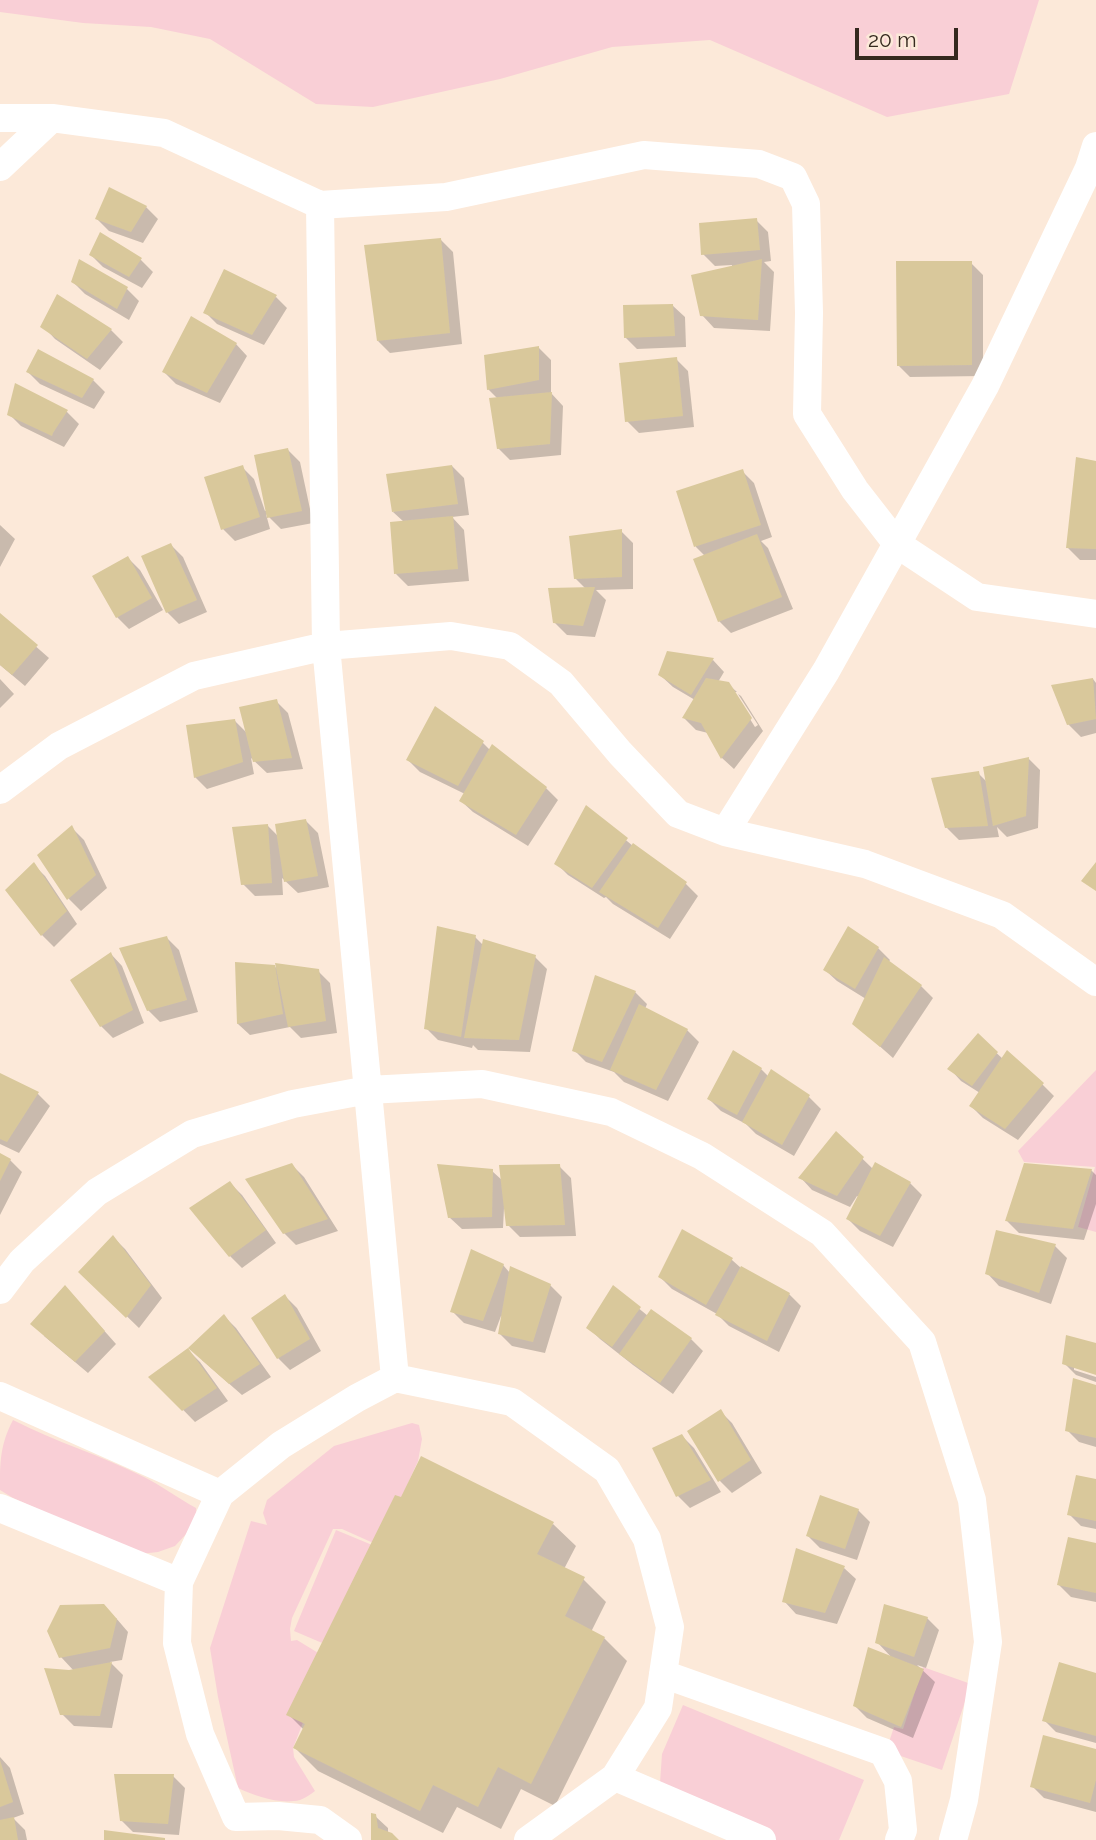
<!DOCTYPE html>
<html>
<head>
<meta charset="utf-8">
<style>
	body { margin:0 }
	#map { position:relative; width:1096px; height:1840px; overflow:hidden; background:#fce9d9; font-family:Raleway,sans-serif }
	canvas { display:block }
	.scale { position:absolute; left:855px; top:28px; width:103px; height:32px; box-sizing:border-box; border:4px solid #35291f; border-top:0; padding-left:9px; font-size:21px; line-height:24px; white-space:nowrap; color:#35291f; -webkit-text-stroke:5px #fce9d9; paint-order:stroke }
</style>
</head>
<body>
<div id="map">
<canvas width="1096" height="1840"></canvas>
<div class="scale">20 m</div>
</div>
<script>
const ctx = document.querySelector('canvas').getContext('2d');
ctx.lineJoin = 'round';
function fillPath(path, color) {
  ctx.fillStyle = color;
  ctx.fill(path, 'evenodd');
}
function trace(path, color, width, dash) {
  ctx.strokeStyle = color;
  ctx.lineWidth = width;
  ctx.lineCap = dash ? 'butt' : 'round';
  ctx.setLineDash(dash || []);
  ctx.stroke(path);
}
fillPath(new Path2D(`
	M0 0H1039L1009 94 887 117 710 40 612 47 500 79 373 107 316 104 210 39 151 27 83 23 0 12Z
	M1096 1070V1232L1078 1227 1095 1167 1024 1162 1018 1151Z
	M13 1420C55 1442 101 1455 144 1477 162 1486 178 1498 196 1508L197 1519 189 1531 175 1546 158 1552 140 1554 13 1498 0 1490C0 1462 0 1445 13 1420Z
	M412 1423 419 1425 422 1439 418 1461 380 1546 342 1529H333L292 1618 290 1629 291 1641 297 1640 328 1659 293 1748 294 1757 315 1791C311 1794 305 1798 300 1800 280 1805 255 1796 238 1788L218 1697 210 1648 251 1521 267 1525 263 1513 267 1500 334 1446Z
	M336 1530 377 1547 334 1648 294 1631Z
	M923 1667 971 1684 942 1770 886 1751 894 1727 903 1729Z
	M683 1705 864 1780 839 1840H771L660 1783 662 1754Z`), '#f9cfd6');
fillPath(new Path2D(`
	M110 189 146 207 158 219 143 243 109 231 97 219Z
	M756 220 768 232 771 261 764 262 774 272 770 331 714 328 702 315 732 267V265L715 266 703 254Z
	M441 240 453 252 462 344 390 353 378 341Z
	M91 255 141 260 153 272 142 288 103 267Z
	M971 263 983 275V376L910 377 898 365Z
	M73 282 127 289 139 301 129 320 85 294Z
	M57 296 111 330 123 342 100 370 55 339 43 326Z
	M276 297 287 308 264 345 217 324 205 312Z
	M672 305 685 317 686 347 637 349 625 337Z
	M236 344 247 356 220 403 176 384 164 372Z
	M539 348 551 360V393L563 406 561 455 510 460 498 448V399L488 389Z
	M676 359 688 371 694 427 639 433 627 421Z
	M28 372 93 380 105 392 94 409 40 384Z
	M16 386 67 412 79 424 64 447 21 426 9 414Z
	M288 450 300 462 313 523 281 529 266 514 270 529 235 541 223 529 242 467 254 479 265 511 267 510Z
	M1096 463V560H1080L1068 548Z
	M452 466 464 478 469 515 452 517 464 530 469 581 408 586 396 574 404 522 393 512Z
	M742 471 754 483 772 537 761 541 768 548 793 609 731 633 719 621 705 556 696 547 678 492Z
	M0 525 15 539 0 567Z
	M621 531 633 543V589L596 590 606 600 595 637 567 635 555 623 586 589 575 578Z
	M171 545 183 557 207 612 179 624 167 612Z
	M128 558 140 570 163 610 129 629 117 617Z
	M0 615 49 658 25 686 0 665Z
	M713 660 724 672 718 682 728 684 737 692H733L755 727 758 725 738 694 741 696 763 731 734 769 722 758 708 733 696 730 684 718 695 700 673 687 660 675Z
	M0 679 14 694 0 708Z
	M1093 679 1096 683V733L1081 737 1068 724Z
	M276 701 288 713 303 769 267 773 251 758 254 774 207 789 195 777 235 721 248 734Z
	M482 742 490 750 492 747 546 788 558 800 528 846 473 812 461 801 465 794 420 772 408 760Z
	M1028 758 1040 770 1038 828 1007 837 997 827 999 837 959 840 947 828 978 773 987 782Z
	M586 807 633 846 686 884 698 896 670 939 613 904 606 897 604 898 568 875 556 863Z
	M306 821 318 833 329 887 298 893 282 878 283 895 255 896 243 884 268 826 278 836Z
	M72 828 84 840 107 888 81 911 69 899 39 855Z
	M34 865 45 876 77 924 54 947 42 935 7 890Z
	M475 937 483 945 535 957 547 969 530 1052 478 1050 473 1045 472 1048 438 1040 426 1028Z
	M167 938 179 950 198 1012 160 1022 148 1010Z
	M878 948 890 960 888 963 921 986 933 998 893 1058 867 1035 866 999 837 981 825 970Z
	M111 954 122 966 144 1023 113 1038 101 1026Z
	M237 964 318 971 330 983 337 1033 301 1038 290 1027 250 1035 238 1024Z
	M596 977 635 992 647 1004 645 1009 687 1030 699 1042 668 1101 624 1082 614 1072 586 1062 574 1050Z
	M978 1036 1003 1059 1042 1084 1054 1096 1018 1140 983 1118 971 1106 980 1093 961 1081 950 1069Z
	M761 1069 769 1077 772 1071 809 1097 821 1109 794 1156 756 1134 746 1124 721 1111 709 1099Z
	M0 1075 38 1094 50 1106 19 1153 0 1144Z
	M837 1134 873 1169 910 1183 922 1195 893 1247 860 1231 848 1219 859 1197 857 1196 850 1207 812 1190 801 1178Z
	M0 1155 10 1160 22 1172 0 1215Z
	M292 1165 304 1177 338 1231 296 1245 284 1233Z
	M559 1166 571 1178 576 1236 520 1237 508 1225 506 1208H504L503 1228 462 1229 449 1217 492 1171 503 1181Z
	M1091 1170 1096 1175V1204L1084 1240 1019 1233 1007 1221Z
	M230 1183 242 1195 276 1243 242 1268 230 1256Z
	M683 1232 732 1260 741 1268 789 1294 801 1306 779 1352 729 1326 717 1314 672 1289 660 1277Z
	M113 1237 125 1249 162 1298 139 1328 81 1272Z
	M1055 1246 1067 1258 1051 1304 999 1286 987 1273Z
	M503 1265 510 1273 550 1285 562 1297 545 1353 512 1346 500 1334 503 1316H501L495 1332 464 1323 452 1311Z
	M614 1288 648 1316 651 1311 691 1339 703 1351 673 1394 633 1365 600 1339 588 1327Z
	M285 1296 297 1308 321 1351 290 1370 278 1358Z
	M77 1300 116 1344 88 1373 44 1336Z
	M224 1316 236 1328 271 1377 242 1395 202 1360Z
	M1096 1345V1373L1074 1366V1370L1096 1377V1382L1076 1375 1064 1363Z
	M188 1350 200 1362 228 1401 195 1422 151 1377Z
	M1096 1387V1447L1079 1442 1067 1430Z
	M720 1411 732 1423 762 1473 732 1493 720 1481 690 1432Z
	M682 1436 694 1448 721 1492 690 1508 678 1496Z
	M1096 1481V1529L1081 1526 1069 1514Z
	M858 1510 870 1522 857 1560 820 1548 808 1536Z
	M553 1524 576 1546 564 1569 583 1579 606 1602 591 1632 604 1638 627 1661 555 1806 521 1789 501 1829 457 1807 443 1833 318 1771 295 1748 304 1730 288 1714Z
	M1096 1545V1602L1071 1597 1059 1585Z
	M844 1568 856 1579 837 1624 796 1614 784 1601Z
	M116 1618 128 1632 122 1660 110 1662 123 1675 112 1728 74 1726 62 1714 74 1671 61 1657Z
	M927 1618 939 1630 926 1668 917 1665 935 1682 913 1738 867 1718 855 1706 893 1659 877 1642Z
	M1096 1675V1743L1056 1732 1044 1720Z
	M1096 1751V1812L1044 1798 1032 1786Z
	M0 1757 10 1768 24 1814 13 1818 25 1830 27 1840H0Z
	M173 1776 185 1788 179 1835 133 1832 121 1820Z
	M375 1816 388 1828V1834L398 1840H372Z`), '#0003');
fillPath(new Path2D(`
	M109 187 147 206 131 232 95 219Z
	M757 218 760 250 701 255 699 223Z
	M100 232 142 258 129 277 89 255Z
	M441 238 450 333 377 341 364 245Z
	M79 259 128 287 117 309 71 282Z
	M762 259 758 320 700 316 691 275Z
	M896 261H972V365L897 366Z
	M224 269 277 295 252 335 203 313Z
	M57 294 112 329 87 359 40 327Z
	M673 304 675 336 624 338 623 305Z
	M191 316 237 343 207 393 162 372Z
	M539 346V380L487 390 484 355Z
	M38 349 94 379 82 398 26 372Z
	M677 357 683 416 625 422 619 363Z
	M15 383 68 410 53 433 52 436 7 415Z
	M552 392 550 444 497 449 489 398Z
	M288 448 302 511 267 518 254 455Z
	M1076 457 1096 461V549L1066 548Z
	M243 465 260 517 221 530 204 477Z
	M452 465 458 504 392 512 386 474Z
	M743 469 761 525 694 547 676 491Z
	M453 516 458 569 394 574 390 522Z
	M622 529V577L574 579 569 536Z
	M757 534 782 597 718 622 693 559Z
	M171 543 197 600 166 613 141 556Z
	M128 556 152 598 116 618 92 576Z
	M595 587 583 626 553 623 548 588Z
	M0 613 38 645 12 675 0 665Z
	M667 651 714 658 691 695 658 675Z
	M706 678 729 682 752 718 721 759 701 723 682 718Z
	M1093 678 1096 719 1067 725 1051 685Z
	M277 699 292 758 253 762 239 707Z
	M435 706 484 741 458 786 406 760Z
	M235 719 243 762 194 778 186 725Z
	M492 744 547 787 516 835 459 801Z
	M1029 757 1026 816 993 826 983 767Z
	M979 771 988 826 945 828 931 778Z
	M586 805 628 838 592 888 554 864Z
	M306 819 318 876 284 882 275 824Z
	M268 824 272 883 241 885 232 827Z
	M72 825 96 875 67 900 37 855Z
	M633 843 687 882 658 928 599 892Z
	M34 862 67 911 41 936 5 890Z
	M1096 862V891L1081 881Z
	M437 926 476 935 461 1037 424 1029Z
	M848 926 879 947 855 989 823 970Z
	M167 936 187 1000 147 1011 119 948Z
	M483 939 536 955 519 1040 464 1038Z
	M111 952 133 1010 100 1027 70 980Z
	M884 957 922 985 880 1047 852 1024Z
	M235 962 275 965 283 1014 237 1024Z
	M275 963 319 969 326 1021 288 1027Z
	M595 975 636 991 602 1062 572 1051Z
	M639 1004 688 1029 656 1090 610 1070Z
	M978 1033 998 1052 972 1086 947 1069Z
	M733 1050 762 1068 737 1115 707 1099Z
	M1007 1050 1044 1083 1005 1129 969 1106Z
	M771 1069 810 1095 782 1145 742 1122Z
	M0 1073 39 1092 7 1142 0 1139Z
	M836 1131 864 1157 837 1196 798 1178Z
	M0 1153 11 1159 0 1181Z
	M875 1162 911 1182 880 1236 846 1219Z
	M292 1163 328 1219 283 1234 245 1179Z
	M1024 1163 1092 1169 1073 1229 1005 1221Z
	M437 1164 493 1169 492 1217 448 1218Z
	M560 1164 565 1225 506 1226 499 1165Z
	M230 1181 266 1230 229 1257 189 1208Z
	M682 1229 733 1258 706 1305 658 1277Z
	M996 1230 1056 1244 1039 1293 985 1274Z
	M113 1235 151 1285 126 1318 78 1272Z
	M471 1249 504 1264 483 1321 450 1312Z
	M510 1266 551 1284 533 1342 498 1334Z
	M741 1266 790 1293 767 1341 715 1315Z
	M65 1285 105 1331 75 1362 30 1324Z
	M613 1285 641 1307 612 1347 586 1328Z
	M285 1294 310 1339 277 1359 251 1318Z
	M651 1309 692 1338 660 1383 619 1354Z
	M224 1314 260 1364 229 1384 188 1348 217 1388 182 1411 148 1377 188 1348Z
	M1066 1335 1096 1343V1375L1062 1364Z
	M1073 1378 1096 1385V1438L1065 1431Z
	M721 1409 751 1460 718 1482 687 1431Z
	M682 1434 711 1480 676 1497 652 1448Z
	M421 1456 554 1522 537 1554 585 1577 565 1616 605 1637 531 1784 498 1767 478 1807 433 1785 420 1811 293 1748 305 1724 286 1715 395 1495 401 1497Z
	M1076 1475 1096 1479V1521L1067 1515Z
	M820 1495 859 1509 845 1549 806 1536Z
	M1068 1537 1096 1543V1593L1057 1585Z
	M796 1548 845 1566 825 1613 782 1602Z
	M104 1604 117 1619 110 1648 59 1658 47 1631 60 1605Z
	M884 1604 928 1617 914 1657 875 1643Z
	M868 1647 924 1669 901 1727 853 1706Z
	M112 1662 100 1716 60 1715 44 1668 69 1670Z
	M1059 1662 1096 1673V1736L1042 1721Z
	M1043 1735 1096 1749V1780L1090 1803 1030 1787Z
	M0 1760 13 1802 0 1807Z
	M114 1774H174L168 1824 120 1821Z
	M371 1813 376 1814 378 1828 392 1833 399 1840H371Z
	M14 1817 18 1840H0V1820Z
	M104 1830 165 1838V1840H104Z`), '#d9c89b');
trace(new Path2D(`
	M0 118H52L164 133 320 205 446 197 644 155 759 164 793 177 806 204 809 313 807 414 855 490 897 544 977 597 1096 614
	M0 167 52 118
	M320 205 326 646 395 1378
	M0 790 59 746 194 676 326 646 451 636 510 646 561 683 620 753 678 814 725 832 865 864 1002 915 1096 982
	M725 832 826 671 985 386 1089 168 1096 146
	M0 1290 22 1261 97 1192 192 1134 293 1104 368 1090 482 1084 611 1112 702 1156 822 1233 922 1342 972 1500 988 1642 964 1800 953 1840
	M0 1396 220 1494
	M0 1508 179 1582
	M663 1674 883 1752 898 1781 903 1830 899 1840
	M615 1777 762 1840
	M348 1840 320 1820 278 1816 236 1817 200 1734 177 1643 179 1582 220 1494 281 1445 357 1398 395 1378 512 1402 607 1470 647 1539 670 1627 658 1708 615 1777 528 1840`), '#fff', 28);
</script>
</body>
</html>
